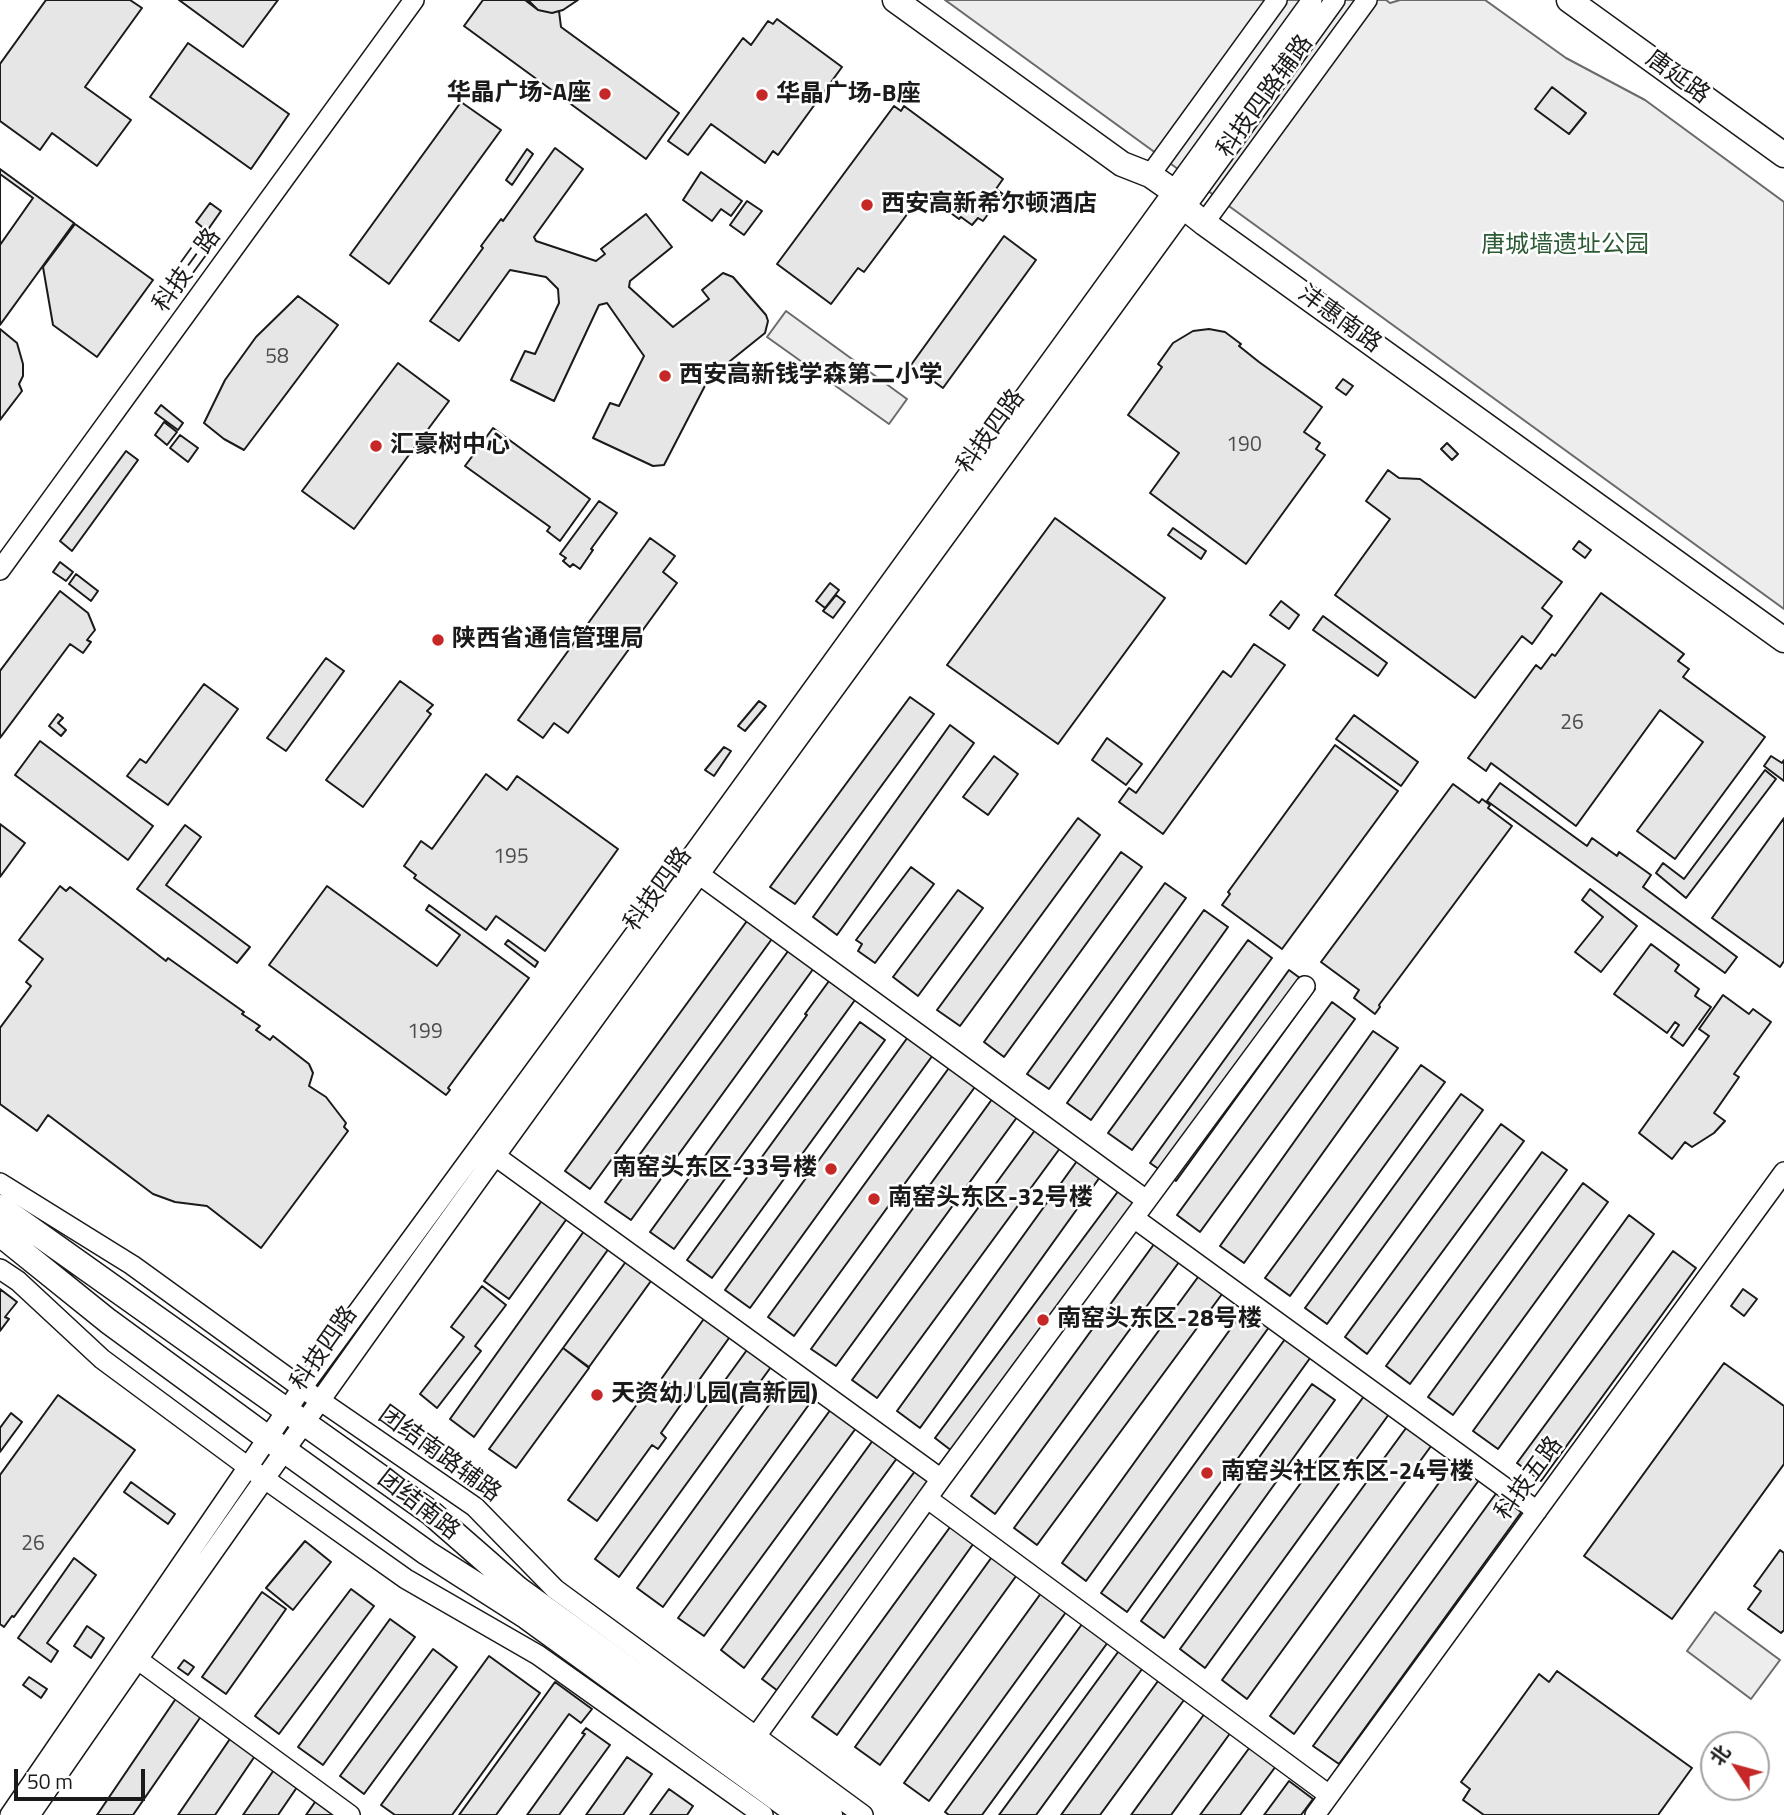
<!DOCTYPE html>
<html>
<head>
<meta charset="utf-8">
<style>
	body { margin:0 }
	#map { position:relative; width:1784px; height:1815px; overflow:hidden; background:#fff; font-family:"Titillium Web","Noto Sans SC",sans-serif }
	canvas { display:block }
	.north { position:absolute; left:1700px; top:1731px; width:70px; height:70px; box-sizing:border-box; background:#fff; border:2px solid #a3a3a3; border-radius:50%; rotate:306deg; font-size:19px; font-weight:700; line-height:28px; text-align:center; color:#1a1a1a }
	.north::after { content:''; display:block; margin:auto; width:24px; height:32px; background:#c62828; clip-path:polygon(50% 0,100% 100%,50% 72%,0 100%) }
	.scale { position:absolute; left:14px; top:1769px; width:131px; height:32px; box-sizing:border-box; border:4px solid #1a1a1a; border-top:0; padding-left:9px; font-size:21px; line-height:24px; white-space:nowrap; color:#1a1a1a; -webkit-text-stroke:5px #fff; paint-order:stroke }
</style>
</head>
<body>
<div id="map">
<canvas width="1784" height="1815"></canvas>
<div class="north">北</div>
<div class="scale">50 m</div>
</div>
<script>
const ctx = document.querySelector('canvas').getContext('2d');
ctx.lineJoin = 'round';
function fillPath(path, color) {
  ctx.fillStyle = color;
  ctx.fill(path, 'evenodd');
}
function trace(path, color, width, dash) {
  ctx.strokeStyle = color;
  ctx.lineWidth = width;
  ctx.lineCap = dash ? 'butt' : 'round';
  ctx.setLineDash(dash || []);
  ctx.stroke(path);
}
function write(font, color, halo, rows, align = 'center') {
  ctx.font = font + ' "Titillium Web","Noto Sans SC",sans-serif';
  ctx.lineWidth = 5;
  ctx.setLineDash([]);
  ctx.textBaseline = 'middle';
  ctx.strokeStyle = halo;
  ctx.fillStyle = color;
  for (const [text, x, y, turn = 0] of rows) {
    ctx.save();
    ctx.translate(x, y);
    ctx.rotate((+turn || 0) * Math.PI / 180);
    ctx.textAlign = isNaN(turn) ? turn : align;
    if (halo) ctx.strokeText(text, 0, 0);
    ctx.fillText(text, 0, 0);
    ctx.restore();
  }
}
const built = new Path2D(`
	M945 0H1386L1390 3 1400 0H1485L1566 58 1645 100 1784 202V609Z
	M786 311 907 399 889 424 767 337Z
	M1715 1612 1780 1660 1751 1699 1687 1651Z`);
fillPath(built, '#ededed');
trace(built, '#6a6a6a', 2);
const building = new Path2D(`
	M46 0H130L142 8 85 87 131 120 97 166 52 133 40 150 0 121V64Z
	M179 0H278L243 47Z
	M483 0H525L538 10 552 13 559 11 561 27 679 113 646 159 464 26Z
	M528 0H578L563 10 552 13 538 10Z
	M777 19 842 67 778 155 773 151 765 163 711 124 688 155 668 141 743 38 751 45 768 21 773 24Z
	M188 43 289 114 251 169 150 97Z
	M1552 87 1586 113 1569 134 1535 109Z
	M461 102 501 130 389 284 350 255Z
	M894 106 901 111 904 106 1003 179 996 189 1003 194 983 221 978 218 972 225 961 217 959 219 923 193 864 272 858 268 831 304 777 264Z
	M555 148 583 169 534 237 536 241 596 261 605 254 601 249 646 214 672 247 630 281 629 287 673 327 709 299 702 290 723 273 733 277 766 315 768 321 765 333 709 378 664 465 653 466 593 438 610 403 619 406 644 356 607 303 599 305 554 401 511 380 525 351 535 354 559 303 558 289 546 277 510 270 459 341 430 321 483 248 481 246 501 219 503 221Z
	M527 149 533 154 512 185 506 180Z
	M0 169 74 223 0 325Z
	M701 172 742 201 731 216 721 209 712 221 683 200Z
	M0 174 33 198 0 245Z
	M747 201 762 211 744 235 730 225Z
	M210 203 221 211 207 231 196 222Z
	M75 224 153 280 97 357 53 325 43 267Z
	M1004 236 1036 260 943 388 911 365Z
	M298 296 338 325 244 450 224 439 204 423 225 380 256 337Z
	M0 329 17 343 23 364V376L19 384 22 391 0 420Z
	M1209 329 1225 332 1241 344 1239 346 1259 362 1322 407 1304 432 1320 443 1316 449 1325 455 1246 564 1150 493 1179 453 1128 415 1162 367 1158 364 1173 343 1193 331Z
	M398 363 449 401 354 529 302 491Z
	M1343 379 1353 386 1346 395 1336 388Z
	M161 405 183 423 178 430 155 413Z
	M164 422 177 432 167 445 155 435Z
	M493 428 590 499 560 541 547 531 550 527 465 466Z
	M180 435 198 448 188 462 170 448Z
	M1447 443 1458 454 1452 460 1441 449Z
	M126 451 138 460 72 551 60 541Z
	M1388 470 1399 478 1420 479 1562 582 1542 608 1552 616 1532 644 1522 636 1475 698 1335 595 1390 519 1366 501Z
	M599 501 617 513 591 549 593 550 580 569 573 564 570 567 563 561 566 558 560 554Z
	M1055 518 1165 598 1058 744 947 665Z
	M1173 528 1206 551 1201 559 1168 535Z
	M650 538 675 556 663 572 677 583 568 733 554 723 543 738 518 720Z
	M1579 541 1591 550 1585 558 1573 549Z
	M60 562 73 572 66 581 53 572Z
	M76 574 98 591 91 601 69 584Z
	M830 583 839 590 825 608 816 601Z
	M60 591 88 613 95 630 87 640 91 642 83 653 70 644 0 738V671Z
	M1601 593 1684 654 1678 661 1689 669 1683 677 1765 737 1675 859 1637 831 1703 742 1660 710 1576 826 1491 763 1486 771 1468 758 1536 665 1541 669 1552 654 1555 656Z
	M836 595 845 602 833 618 823 611Z
	M1281 601 1299 615 1289 629 1270 615Z
	M1323 616 1387 663 1378 676 1313 630Z
	M1254 644 1285 665 1163 834 1119 802 1129 788 1136 793 1223 671 1231 677Z
	M326 658 344 671 286 751 267 738Z
	M400 681 433 705 427 711 431 714 363 807 326 780Z
	M204 684 238 709 168 805 127 776 140 759 146 763Z
	M910 697 934 714 795 904 770 887Z
	M759 701 766 706 745 731 738 726Z
	M58 714 63 718 58 723 66 730 61 736 49 726Z
	M1354 715 1418 762 1401 786 1336 739Z
	M950 725 974 743 837 935 813 917Z
	M1107 738 1142 764 1126 785 1092 760Z
	M40 741 153 826 128 860 15 775Z
	M1335 745 1398 791 1282 949 1222 905 1230 894 1228 892Z
	M724 747 731 751 714 776 705 770Z
	M994 756 1018 774 988 815 963 797Z
	M1771 756 1782 763 1784 760V781L1764 766Z
	M1765 770 1776 779 1686 898 1656 873 1663 863 1684 879Z
	M486 774 507 790 517 776 618 849 545 951 496 916 486 930 414 878 416 875 404 866 421 841 432 849Z
	M1500 783 1587 846 1592 838 1617 856 1619 852 1651 875 1643 887 1737 957 1725 973 1487 801Z
	M1453 784 1479 803 1482 799 1490 805 1488 808 1512 826 1379 1005 1380 1007 1375 1014 1354 998 1359 990 1321 962Z
	M1078 818 1100 835 960 1026 937 1010Z
	M1784 818V961L1780 967 1712 918Z
	M0 824 25 843 0 877Z
	M185 825 201 837 166 885 250 947 237 963 137 889Z
	M1121 852 1142 867 1004 1057 984 1042Z
	M911 867 934 884 875 963 858 951 862 944 856 940Z
	M1165 883 1186 898 1049 1089 1027 1074Z
	M60 886 66 891 70 887 166 961 168 958 244 1012 242 1014 260 1026 256 1030 270 1040 273 1036 309 1064 313 1073 309 1086 326 1097 346 1123 344 1127 348 1131 261 1248 207 1206 175 1202 153 1194 48 1115 37 1131 0 1104V1028L31 986 26 982 43 959 19 940Z
	M327 886 437 966 460 935 426 910 429 905 529 978 448 1088 450 1090 446 1095 269 965Z
	M1590 889 1637 926 1601 972 1575 952 1603 917 1582 900Z
	M958 890 983 908 918 996 893 977Z
	M1204 910 1228 927 1091 1120 1067 1103Z
	M752 914 777 932 590 1189 565 1171Z
	M508 940 538 962 535 967 505 944Z
	M1248 940 1272 958 1132 1150 1108 1133Z
	M794 943 819 961 631 1220 605 1202Z
	M1651 944 1679 965 1675 971 1699 989 1695 996 1711 1007 1683 1046 1671 1037 1679 1025 1675 1022 1667 1033 1614 994Z
	M837 970 863 989 674 1249 650 1232 807 1015 805 1014Z
	M1289 970 1315 989 1176 1181 1150 1163Z
	M1723 995 1749 1014 1753 1009 1771 1022 1734 1074 1739 1077 1737 1080 1714 1113 1725 1121 1714 1133 1692 1147 1685 1142 1672 1159 1639 1133 1709 1036 1699 1029Z
	M1332 1002 1355 1019 1200 1232 1177 1215Z
	M860 1022 885 1040 712 1278 687 1260Z
	M913 1030 938 1048 750 1308 725 1290Z
	M1373 1031 1398 1048 1244 1263 1220 1246Z
	M954 1061 980 1080 794 1336 768 1317Z
	M1421 1065 1445 1082 1290 1296 1265 1278Z
	M998 1091 1023 1109 836 1366 811 1349Z
	M1461 1094 1483 1110 1327 1324 1305 1308Z
	M1041 1122 1066 1140 877 1398 852 1380Z
	M1501 1124 1524 1141 1367 1354 1345 1337Z
	M1542 1152 1567 1170 1410 1384 1386 1366Z
	M1082 1154 1105 1170 920 1428 897 1411Z
	M1125 1182 1150 1202 961 1458 935 1438Z
	M1583 1183 1608 1202 1453 1415 1428 1397Z
	M546 1195 571 1213 509 1299 484 1281Z
	M1629 1215 1654 1234 1498 1449 1473 1431Z
	M587 1227 612 1244 474 1437 450 1419Z
	M1157 1240 1182 1258 995 1514 971 1496Z
	M1673 1251 1696 1268 1541 1481 1517 1463Z
	M630 1256 656 1274 589 1367 563 1348Z
	M1201 1273 1225 1290 1037 1545 1014 1528Z
	M482 1286 506 1305 475 1346 481 1351 437 1408 420 1394 464 1337 451 1327Z
	M0 1289 17 1302 5 1317 9 1319 0 1331Z
	M1743 1289 1757 1299 1744 1316 1731 1306Z
	M1247 1306 1272 1323 1086 1581 1062 1563Z
	M708 1313 734 1331 687 1397 662 1378Z
	M1288 1335 1313 1354 1127 1612 1101 1593Z
	M752 1343 776 1360 619 1577 595 1559Z
	M563 1348 589 1368 516 1468 489 1449Z
	M1724 1363 1784 1406V1464L1672 1619 1584 1556Z
	M792 1373 818 1392 663 1607 637 1588Z
	M653 1382 682 1403 661 1433 666 1438 658 1449 652 1445 597 1521 568 1500Z
	M1312 1384 1335 1400 1164 1638 1141 1621Z
	M1367 1392 1392 1410 1205 1668 1180 1649Z
	M58 1395 135 1450 14 1617 12 1616 4 1627 0 1624V1475Z
	M834 1405 859 1424 704 1636 678 1618Z
	M11 1413 22 1422 0 1452V1428Z
	M1409 1424 1434 1442 1247 1699 1222 1680Z
	M876 1436 900 1454 744 1668 721 1650Z
	M1457 1458 1482 1476 1294 1734 1270 1716Z
	M918 1467 942 1485 786 1697 762 1679Z
	M131 1482 175 1514 168 1524 124 1492Z
	M1500 1488 1525 1507 1339 1764 1313 1746Z
	M953 1523 976 1540 837 1735 812 1717Z
	M305 1541 331 1562 293 1610 266 1588Z
	M1780 1550 1784 1553V1630L1781 1633 1748 1609 1761 1591 1754 1586Z
	M994 1554 1019 1572 880 1765 855 1747Z
	M74 1558 96 1575 47 1643 58 1651 51 1662 18 1638Z
	M351 1589 374 1606 279 1734 255 1716Z
	M1044 1589 1069 1608 929 1801 904 1783Z
	M262 1592 286 1609 226 1694 202 1677Z
	M390 1619 415 1637 323 1765 298 1747Z
	M1085 1620 1111 1638 982 1815H949L945 1812Z
	M87 1626 104 1638 91 1658 74 1646Z
	M1121 1648 1145 1665 1036 1815H999Z
	M433 1649 457 1667 364 1794 340 1776Z
	M489 1656 540 1693 452 1815H395L381 1805Z
	M184 1660 194 1667 188 1675 178 1668Z
	M1557 1671 1692 1768 1658 1815H1484L1463 1800 1470 1789 1461 1782 1539 1674 1549 1682Z
	M29 1677 47 1689 41 1698 23 1685Z
	M1158 1681 1184 1700 1100 1815H1061Z
	M555 1682 592 1709 581 1723 569 1714 496 1815H459Z
	M179 1694 204 1712 133 1815H97Z
	M1205 1713 1231 1732 1171 1815H1131Z
	M586 1728 610 1745 559 1815H527L585 1734 582 1733Z
	M234 1733 259 1750 215 1815H178Z
	M1250 1747 1276 1766 1240 1815H1200Z
	M627 1757 652 1774 623 1815H586Z
	M278 1764 302 1780 278 1815H243Z
	M1289 1781 1313 1799 1301 1815H1264Z
	M669 1789 693 1806 687 1815H650Z
	M322 1792 341 1815H306Z`);
fillPath(building, '#e6e6e6');
trace(building, '#1a1a1a', 2);
const minor = new Path2D(`
	M1150 175 1277 0
	M1204 223 1367 0
	M0 570 414 0
	M700 875 1146 1200
	M494 1155 941 1479
	M0 1183 132 1265 302 1388 475 1507 555 1589 863 1815
	M1134 1218 1537 1511
	M0 1269 18 1281 102 1359 248 1467 406 1579 538 1655 763 1815
	M928 1499 1329 1795
	M137 1659 350 1815
	M749 1746 941 1479 1305 986
	M10 1815 302 1388 683 868 1312 0
	M30 1815C452 1201 900 605 1335 0
	M1315 1815 1784 1172`);
const major = new Path2D(`
	M895 0 1122 164 1150 175 1173 191 1185 208 1204 223 1784 640
	M1569 0 1784 155
	M0 1207 431 1513 518 1589 830 1815
	M0 1234 108 1321 284 1450 427 1553 527 1617 800 1815`);
trace(minor, '#1a1a1a', 22);
trace(major, '#1a1a1a', 27);
trace(minor, '#fff', 19);
trace(major, '#fff', 24);
for (const [x, y, r, color] of [
	[605,94,7,"#c62828"],
	[762,95,7,"#c62828"],
	[867,205,7,"#c62828"],
	[665,376,7,"#c62828"],
	[376,446,7,"#c62828"],
	[438,640,7,"#c62828"],
	[831,1169,7,"#c62828"],
	[874,1199,7,"#c62828"],
	[1043,1320,7,"#c62828"],
	[597,1395,7,"#c62828"],
	[1207,1473,7,"#c62828"]
]) {
  const dot = new Path2D();
  dot.arc(x, y, r, 0, 2 * Math.PI);
  ctx.fillStyle = color;
  ctx.fill(dot);
  trace(dot, '#fff', 2.5);
}
write('21px', '#4d4d4d', null, [
	["58",277,358],
	["190",1244,446],
	["26",1572,724],
	["195",511,858],
	["199",425,1033],
	["26",33,1545]
]);
write('24px', '#1a1a1a', '#fff', [
	["唐延路",1677,78,36],
	["科技四路辅路",1266,97,-54],
	["科技三路",188,271,-54],
	["沣惠南路",1339,320,36],
	["科技四路",992,432,-54],
	["科技四路",659,890,-54],
	["科技四路",325,1349,-55],
	["团结南路辅路",439,1455,36],
	["科技五路",1530,1479,-54],
	["团结南路",418,1506,38]
]);
write('bold 24px', '#1a1a1a', '#fff', [
	["华晶广场-A座",591,94,"right"],
	["华晶广场-B座",776,95],
	["西安高新希尔顿酒店",881,205],
	["西安高新钱学森第二小学",679,376],
	["汇豪树中心",390,446],
	["陕西省通信管理局",452,640],
	["南窑头东区-33号楼",817,1169,"right"],
	["南窑头东区-32号楼",888,1199],
	["南窑头东区-28号楼",1057,1320],
	["天资幼儿园(高新园)",611,1395],
	["南窑头社区东区-24号楼",1221,1473]
], 'left');
write('24px', '#2b5a34', '#fff', [
	["唐城墙遗址公园",1565,246]
]);
</script>
</body>
</html>
